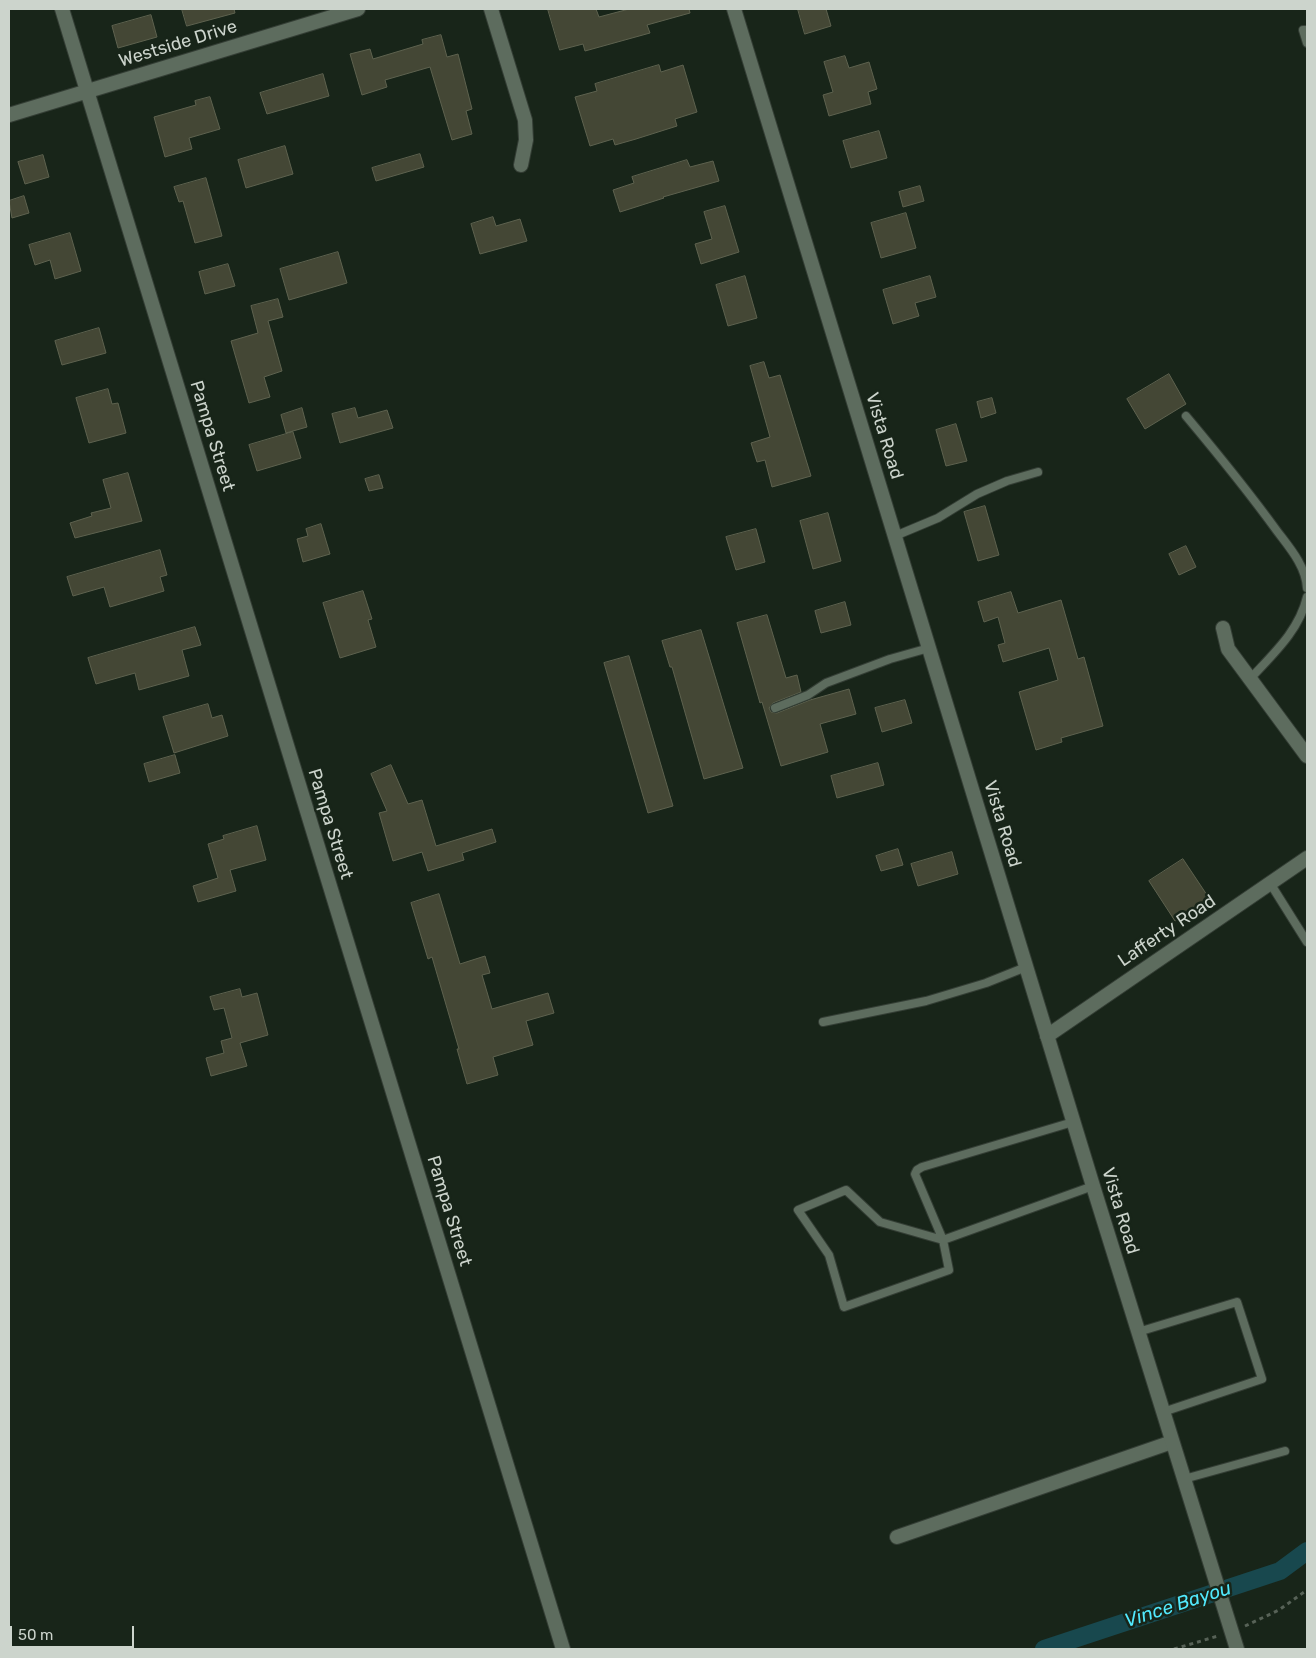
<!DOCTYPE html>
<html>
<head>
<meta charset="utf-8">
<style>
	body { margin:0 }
	#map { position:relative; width:1316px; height:1658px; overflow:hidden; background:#182519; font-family:Rubik,sans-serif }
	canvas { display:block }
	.frame { position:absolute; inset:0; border:10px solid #ccd4cc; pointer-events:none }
	.scale { position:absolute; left:10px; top:1626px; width:124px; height:22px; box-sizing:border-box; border:2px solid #ccd4cc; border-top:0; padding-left:6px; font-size:15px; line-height:18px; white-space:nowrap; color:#ccd4cc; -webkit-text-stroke:4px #182519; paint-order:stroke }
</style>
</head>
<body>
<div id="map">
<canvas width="1316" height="1658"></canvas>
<div class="frame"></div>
<div class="scale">50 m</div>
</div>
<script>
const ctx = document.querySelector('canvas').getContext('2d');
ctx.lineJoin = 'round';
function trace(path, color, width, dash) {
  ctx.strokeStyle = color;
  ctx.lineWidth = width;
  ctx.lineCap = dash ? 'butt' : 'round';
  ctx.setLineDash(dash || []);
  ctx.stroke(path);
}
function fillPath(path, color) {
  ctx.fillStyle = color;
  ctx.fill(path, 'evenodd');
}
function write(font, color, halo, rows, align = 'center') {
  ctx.font = font + ' Rubik,sans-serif';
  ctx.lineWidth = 5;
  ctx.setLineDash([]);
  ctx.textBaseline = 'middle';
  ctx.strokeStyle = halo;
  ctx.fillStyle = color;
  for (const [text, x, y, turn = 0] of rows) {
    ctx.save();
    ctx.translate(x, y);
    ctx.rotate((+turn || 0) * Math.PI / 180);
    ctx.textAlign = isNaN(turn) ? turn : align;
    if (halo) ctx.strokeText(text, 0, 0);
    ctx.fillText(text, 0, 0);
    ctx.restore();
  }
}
trace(new Path2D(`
	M1044 1649 1280 1571 1307 1551`), '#18484e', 18);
const building = new Path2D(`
	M182 9H234L235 13 187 26Z
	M548 9H596L599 17 629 9H689L690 13 647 25 650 33 585 51 583 44 560 50Z
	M798 9H826L831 26 805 34Z
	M151 15 157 37 118 48 112 26Z
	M441 35 447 57 458 54 472 109 466 111 472 134 452 140 430 67 385 80 387 87 362 95 350 54 370 49 373 59 423 44 422 40Z
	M845 56 849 68 869 62 877 89 868 92 871 104 829 116 823 95 833 92 824 62Z
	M659 65 661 72 683 65 697 112 675 119 677 126 636 139 615 145 613 139 590 146 575 97 597 91 595 84Z
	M323 74 329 96 267 114 260 93Z
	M210 97 220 129 189 138 192 149 165 157 154 117 196 105 195 101Z
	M879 131 887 158 851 168 843 141Z
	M285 146 293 174 246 188 238 160Z
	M420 154 424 167 376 181 372 168Z
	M43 155 49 177 25 184 18 162Z
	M687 160 690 167 713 161 719 181 663 197 664 198 620 212 613 190 634 183 632 177Z
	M206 178 222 236 195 243 183 201 179 202 174 187Z
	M920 186 924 201 903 207 899 192Z
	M24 196 29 213 12 218 9 201Z
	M725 206 739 252 701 264 695 244 712 239 704 212Z
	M906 213 916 248 881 258 871 223Z
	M493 217 496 226 520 219 527 241 480 254 471 224Z
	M70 233 81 271 55 279 50 260 35 265 29 245Z
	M338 252 347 283 289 300 280 269Z
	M228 264 235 286 205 294 199 272Z
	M745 276 757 318 728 326 716 285Z
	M930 276 936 297 915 303 919 316 893 324 883 290Z
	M278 299 283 317 268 321 282 371 264 377 270 397 249 403 231 341 258 333 251 306Z
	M99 328 106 353 62 365 55 341Z
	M764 362 769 378 780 375 811 476 772 487 765 460 757 462 751 443 770 437 750 366Z
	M1169 374 1186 404 1145 429 1127 399Z
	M108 389 112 404 118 403 126 433 89 443 76 398Z
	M992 398 996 413 981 418 977 402Z
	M302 408 307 427 286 433 281 415Z
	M355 408 358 418 387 410 393 428 340 443 332 414Z
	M956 424 967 461 946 466 936 430Z
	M293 432 301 458 257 471 249 445Z
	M128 473 142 521 75 538 70 523 92 516 91 513 111 508 103 480Z
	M379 475 383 488 369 491 365 479Z
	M985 506 999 555 978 561 964 512Z
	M828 513 841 561 813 569 800 521Z
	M321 524 330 554 303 562 297 539 308 536 306 529Z
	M756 529 765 562 736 570 726 537Z
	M1186 546 1196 567 1179 575 1169 554Z
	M160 550 167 575 160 577 164 591 110 607 104 587 73 596 67 577Z
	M363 591 372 619 368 620 376 647 340 658 323 603Z
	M1011 592 1018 613 1061 600 1078 659 1084 657 1103 726 1061 738 1062 742 1036 750 1019 692 1058 680 1049 648 1003 662 998 645 1005 643 998 617 984 622 978 602Z
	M845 602 851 625 821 633 815 611Z
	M767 615 786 678 797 675 801 692 773 703 769 708 771 712 777 713 810 700 849 689 856 714 820 724 828 752 781 766 762 702 760 703 737 623Z
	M195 627 201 645 182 650 189 676 139 690 135 673 96 684 88 658Z
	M701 630 743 768 704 779 672 667H670L662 641Z
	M629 656 673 806 648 813 604 663Z
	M905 700 912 723 882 732 875 708Z
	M208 704 212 718 222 715 228 736 174 753 163 717Z
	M175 755 180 773 149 782 144 764Z
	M878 763 884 785 837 798 831 776Z
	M391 765 408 804 422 800 436 846 492 829 496 842 462 853 464 860 428 871 422 852 393 861 379 813 387 811 371 774Z
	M257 826 266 860 230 870 236 891 198 902 193 886 218 878 208 844 224 839 223 836Z
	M898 849 903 865 881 871 876 856Z
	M952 852 958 874 918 886 911 864Z
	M1183 859 1209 898 1175 921 1149 881Z
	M439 894 460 964 485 956 490 973 482 975 492 1009 548 993 554 1013 526 1021 533 1045 493 1057 498 1075 467 1084 457 1049H459L432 957 428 959 411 903Z
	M240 989 242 997 257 993 268 1035 240 1043 247 1066 211 1076 206 1058 224 1053 221 1041 232 1038 224 1008 214 1010 210 997Z`);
fillPath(building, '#444735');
trace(building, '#5e624f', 1);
const service = new Path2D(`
	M1307 30H1303L1307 43
	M1186 416C1217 453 1248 491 1277 531 1289 547 1306 566 1307 588
	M895 536 938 518 977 494 1007 481 1038 472
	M1250 679C1273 654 1299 631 1307 597
	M775 708 808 695 826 683 890 659 929 648
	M1270 883 1307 942
	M823 1022 926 1001 986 983 1026 967
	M1073 1122 922 1167 917 1170 915 1174 943 1240 1093 1186
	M846 1190 880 1222 943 1240 949 1270 844 1307 829 1255 798 1210Z
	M1138 1332 1237 1302 1262 1379 1163 1412
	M1184 1479 1285 1451`);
const minor = new Path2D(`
	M62 9 563 1649
	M491 9 525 120 526 140 521 165
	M9 115 358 9
	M1223 628 1228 649 1307 756
	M1047 1036 1307 858
	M897 1537 1172 1442`);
const tertiary = new Path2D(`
	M734 9 1093 1186 1237 1649`);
trace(service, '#343e35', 10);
trace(minor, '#343e35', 16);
trace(tertiary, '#343e35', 16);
trace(new Path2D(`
	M1245 1626 1279 1610 1307 1590
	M1174 1649 1218 1636`), '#576257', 3, [4, 4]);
trace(service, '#5d6c5e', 8);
trace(minor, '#5d6c5e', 14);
trace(tertiary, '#5d6c5e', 14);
write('18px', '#ccd4cc', '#182519', [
	["Westside Drive",178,44,-17],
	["Pampa Street",212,436,73],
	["Vista Road",884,436,73],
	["Pampa Street",330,824,73],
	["Vista Road",1002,824,73],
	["Lafferty Road",1167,931,-34],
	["Pampa Street",449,1211,73],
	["Vista Road",1120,1211,73]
]);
write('italic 19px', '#51e9fd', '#182519', [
	["Vince Bayou",1178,1605,-18]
]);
</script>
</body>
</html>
